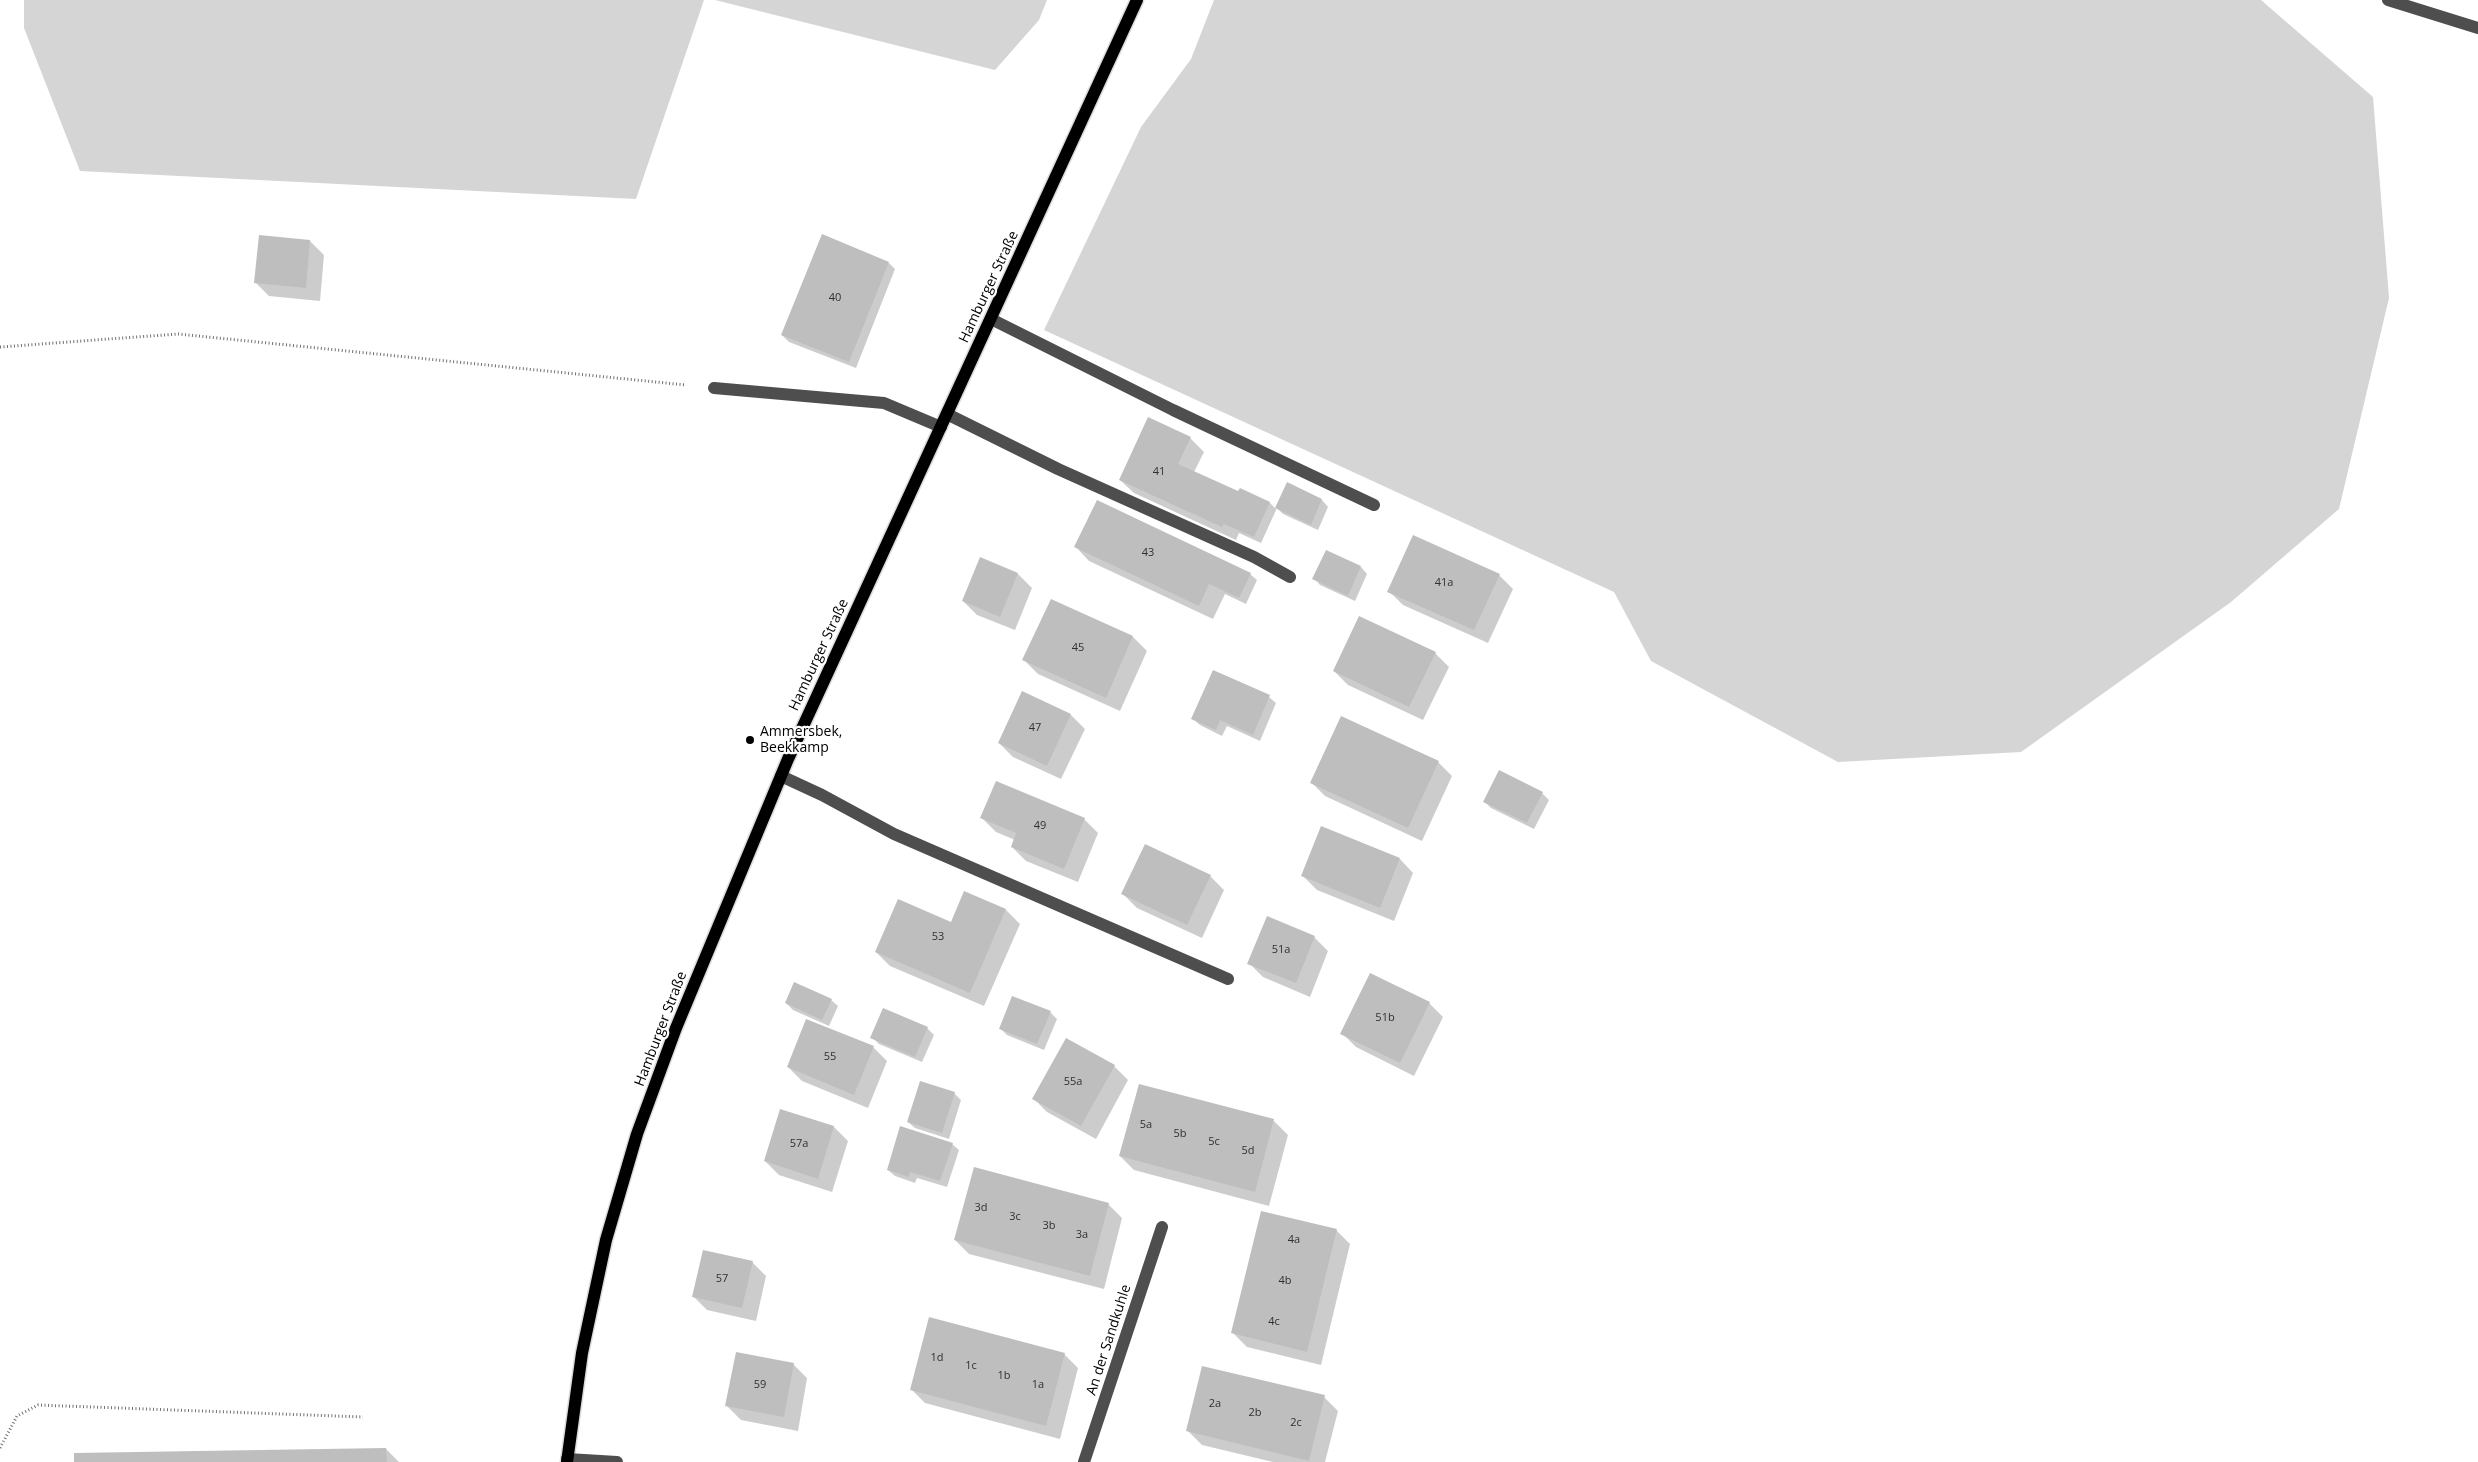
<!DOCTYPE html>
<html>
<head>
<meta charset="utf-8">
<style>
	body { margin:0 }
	canvas { display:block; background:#fff }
</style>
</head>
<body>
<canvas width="2478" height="1462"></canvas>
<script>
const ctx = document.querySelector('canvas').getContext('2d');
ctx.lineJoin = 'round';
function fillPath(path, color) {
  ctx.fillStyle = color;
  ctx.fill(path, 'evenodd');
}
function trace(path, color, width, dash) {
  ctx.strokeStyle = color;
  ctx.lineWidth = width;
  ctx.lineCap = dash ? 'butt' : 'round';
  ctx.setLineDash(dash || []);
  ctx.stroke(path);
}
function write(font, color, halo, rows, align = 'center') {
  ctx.font = font + ' "Open Sans",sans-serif';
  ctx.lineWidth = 4.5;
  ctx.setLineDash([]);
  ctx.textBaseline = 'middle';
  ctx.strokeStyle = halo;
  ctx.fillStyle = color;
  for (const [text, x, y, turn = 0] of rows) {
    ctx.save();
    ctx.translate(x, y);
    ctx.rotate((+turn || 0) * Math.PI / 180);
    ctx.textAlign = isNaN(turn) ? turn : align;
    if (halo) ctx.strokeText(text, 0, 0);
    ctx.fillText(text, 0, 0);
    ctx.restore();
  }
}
fillPath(new Path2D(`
	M24 0H704L636 199 80 171 24 28Z
	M715 0H1047L1039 20 995 70Z
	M1214 0H2261L2373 97 2389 298 2339 509 2231 602 2021 752 1838 762 1651 661 1614 592 1044 330 1141 127 1191 59Z`), '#d5d5d5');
fillPath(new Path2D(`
	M310 241 324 255 320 301 269 296 255 282Z
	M889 263 895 269 856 368 789 342 782 335Z
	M1190 438 1204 452 1194 472 1238 492 1241 490 1270 503 1276 509 1287 484 1322 500 1328 507 1318 530 1283 514 1277 508 1261 543 1239 533 1236 540 1134 493 1120 480Z
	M1076 547 1250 574 1257 580 1246 604 1225 594 1213 619 1089 561Z
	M1327 552 1361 567 1367 574 1355 601 1320 585 1314 578Z
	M1018 574 1032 588 1015 630 977 615 963 601Z
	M1499 575 1513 589 1488 643 1403 605 1389 591Z
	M1051 600 1133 637 1147 651 1120 711 1038 674 1024 660Z
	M1435 653 1449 667 1423 720 1348 685 1334 671Z
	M1269 697 1276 703 1260 741 1227 726 1222 736 1200 725 1193 719Z
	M1071 715 1085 729 1061 779 1013 757 999 743Z
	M1438 762 1452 776 1422 841 1325 796 1311 782Z
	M1542 793 1549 800 1534 829 1491 808 1485 802Z
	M982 818 1084 819 1098 833 1078 882 1026 861 1012 847 1015 840 996 832Z
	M1400 859 1413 873 1394 921 1317 890 1303 876Z
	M1210 876 1224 890 1202 938 1137 908 1123 894Z
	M965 893 1006 910 1020 924 984 1006 890 966 876 952 952 924Z
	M1314 937 1328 951 1310 997 1263 977 1249 963Z
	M1371 975 1429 1003 1443 1017 1414 1076 1356 1047 1342 1033Z
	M831 1000 838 1006 829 1026 793 1010 786 1003Z
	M1050 1012 1057 1019 1044 1050 1007 1035 1000 1028Z
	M927 1028 934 1035 922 1062 879 1044 872 1037Z
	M1066 1039 1114 1066 1128 1080 1096 1139 1047 1112 1033 1098Z
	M873 1047 887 1061 868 1108 802 1081 788 1067Z
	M1139 1085 1274 1121 1288 1135 1269 1206 1134 1170 1120 1156Z
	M954 1093 961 1100 949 1139 915 1128 908 1122Z
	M834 1127 848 1141 832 1192 779 1175 765 1161Z
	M952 1144 959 1150 947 1187 917 1178 915 1183 895 1176 888 1170Z
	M1108 1204 1122 1218 1104 1289 969 1254 955 1240Z
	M1336 1230 1350 1244 1321 1365 1247 1347 1233 1333Z
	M752 1262 766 1276 756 1321 707 1310 693 1296Z
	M1064 1354 1078 1368 1060 1439 925 1403 911 1389Z
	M793 1364 807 1378 798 1431 741 1420 727 1406Z
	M1324 1397 1338 1411 1325 1462H1273L1202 1445 1188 1431Z
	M386 1449 399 1462H75Z`), '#0003');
fillPath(new Path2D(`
	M822 234 889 262 849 362 781 335Z
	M259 235 310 240 306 288 254 283Z
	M1148 417 1191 437 1178 464 1238 491 1240 488 1270 502 1254 537 1224 524 1222 527 1119 480Z
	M1287 482 1322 499 1311 525 1275 508Z
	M1097 500 1251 573 1239 598 1209 584 1199 606 1074 547Z
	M1413 535 1500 574 1474 630 1387 592Z
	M1326 550 1361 566 1348 596 1312 579Z
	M980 557 1018 573 1000 617 962 601Z
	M1051 599 1133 636 1106 698 1022 660Z
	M1359 616 1436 652 1409 707 1333 671Z
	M1213 670 1270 695 1253 735 1220 720 1216 730 1191 719Z
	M1022 691 1071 714 1047 766 998 743Z
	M1341 716 1439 761 1408 828 1310 783Z
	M1499 770 1543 792 1527 823 1483 802Z
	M996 781 1085 818 1064 869 1011 847 1016 833 980 818Z
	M1321 826 1400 858 1380 908 1301 876Z
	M1145 844 1211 875 1187 925 1121 894Z
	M964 891 1006 909 970 993 875 952 898 899 951 922Z
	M1267 916 1315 936 1296 983 1247 964Z
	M1370 973 1430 1002 1400 1063 1340 1034Z
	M794 982 832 999 822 1020 785 1003Z
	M1012 996 1051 1011 1037 1044 999 1029Z
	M883 1008 928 1027 915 1057 870 1038Z
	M806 1019 874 1046 854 1095 787 1067Z
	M1066 1038 1115 1065 1081 1126 1032 1099Z
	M920 1081 955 1092 942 1133 907 1122Z
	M1139 1084 1274 1119 1255 1192 1119 1156Z
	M780 1109 834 1126 818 1179 764 1161Z
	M900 1126 953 1143 940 1181 910 1172 909 1177 887 1170Z
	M974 1167 1109 1203 1090 1276 954 1240Z
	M1261 1211 1337 1229 1307 1352 1231 1333Z
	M703 1250 753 1261 742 1308 692 1297Z
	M929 1317 1065 1353 1046 1426 910 1390Z
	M736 1352 794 1363 784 1417 725 1406Z
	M1202 1366 1325 1395 1309 1461 1186 1431Z
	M386 1448 387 1462H74V1453Z`), '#bebebe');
const major = new Path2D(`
	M567 1462 582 1353 606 1240 637 1134 676 1028 788 759 1137 0`);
trace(major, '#dbdbdb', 15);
trace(new Path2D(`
	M0 347 178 334 686 385
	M0 1448 17 1416 38 1405 363 1417`), '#707070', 3, [1, 2.5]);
trace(new Path2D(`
	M2388 0 2478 28
	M991 319 1173 410 1374 505
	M714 388 884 403 941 427
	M947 414 1058 469 1254 557 1290 577
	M781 776 822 795 894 834 1228 979
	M567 1459 617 1462
	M1084 1462 1162 1227`), '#4e4e4e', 12);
trace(major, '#000', 12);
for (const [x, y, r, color] of [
	[750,740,5,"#000"]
]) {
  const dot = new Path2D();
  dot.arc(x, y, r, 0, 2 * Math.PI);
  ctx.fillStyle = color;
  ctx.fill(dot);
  trace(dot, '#fff', 2);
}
write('11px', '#303030', null, [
	["40",835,298],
	["41",1159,472],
	["43",1148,553],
	["41a",1444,583],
	["45",1078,648],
	["47",1035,728],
	["49",1040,826],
	["53",938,937],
	["51a",1281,950],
	["51b",1385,1018],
	["55",830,1057],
	["55a",1073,1082],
	["5a",1146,1125],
	["5b",1180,1134],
	["5c",1214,1142],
	["57a",799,1144],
	["5d",1248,1151],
	["3d",981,1208],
	["3c",1015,1217],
	["3b",1049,1226],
	["3a",1082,1235],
	["4a",1294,1240],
	["57",722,1279],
	["4b",1285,1281],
	["4c",1274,1322],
	["1d",937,1358],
	["1c",971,1366],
	["1b",1004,1376],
	["59",760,1385],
	["1a",1038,1385],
	["2a",1215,1404],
	["2b",1255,1413],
	["2c",1296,1423]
]);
write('14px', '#000', '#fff', [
	["Hamburger Straße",989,287,-65],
	["Hamburger Straße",819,655,-65],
	["Hamburger Straße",661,1029,-69],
	["An der Sandkuhle",1109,1340,-72]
]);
write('14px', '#000', '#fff', [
	["Ammersbek,",760,732],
	["Beekkamp",760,748]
], 'left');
</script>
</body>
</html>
